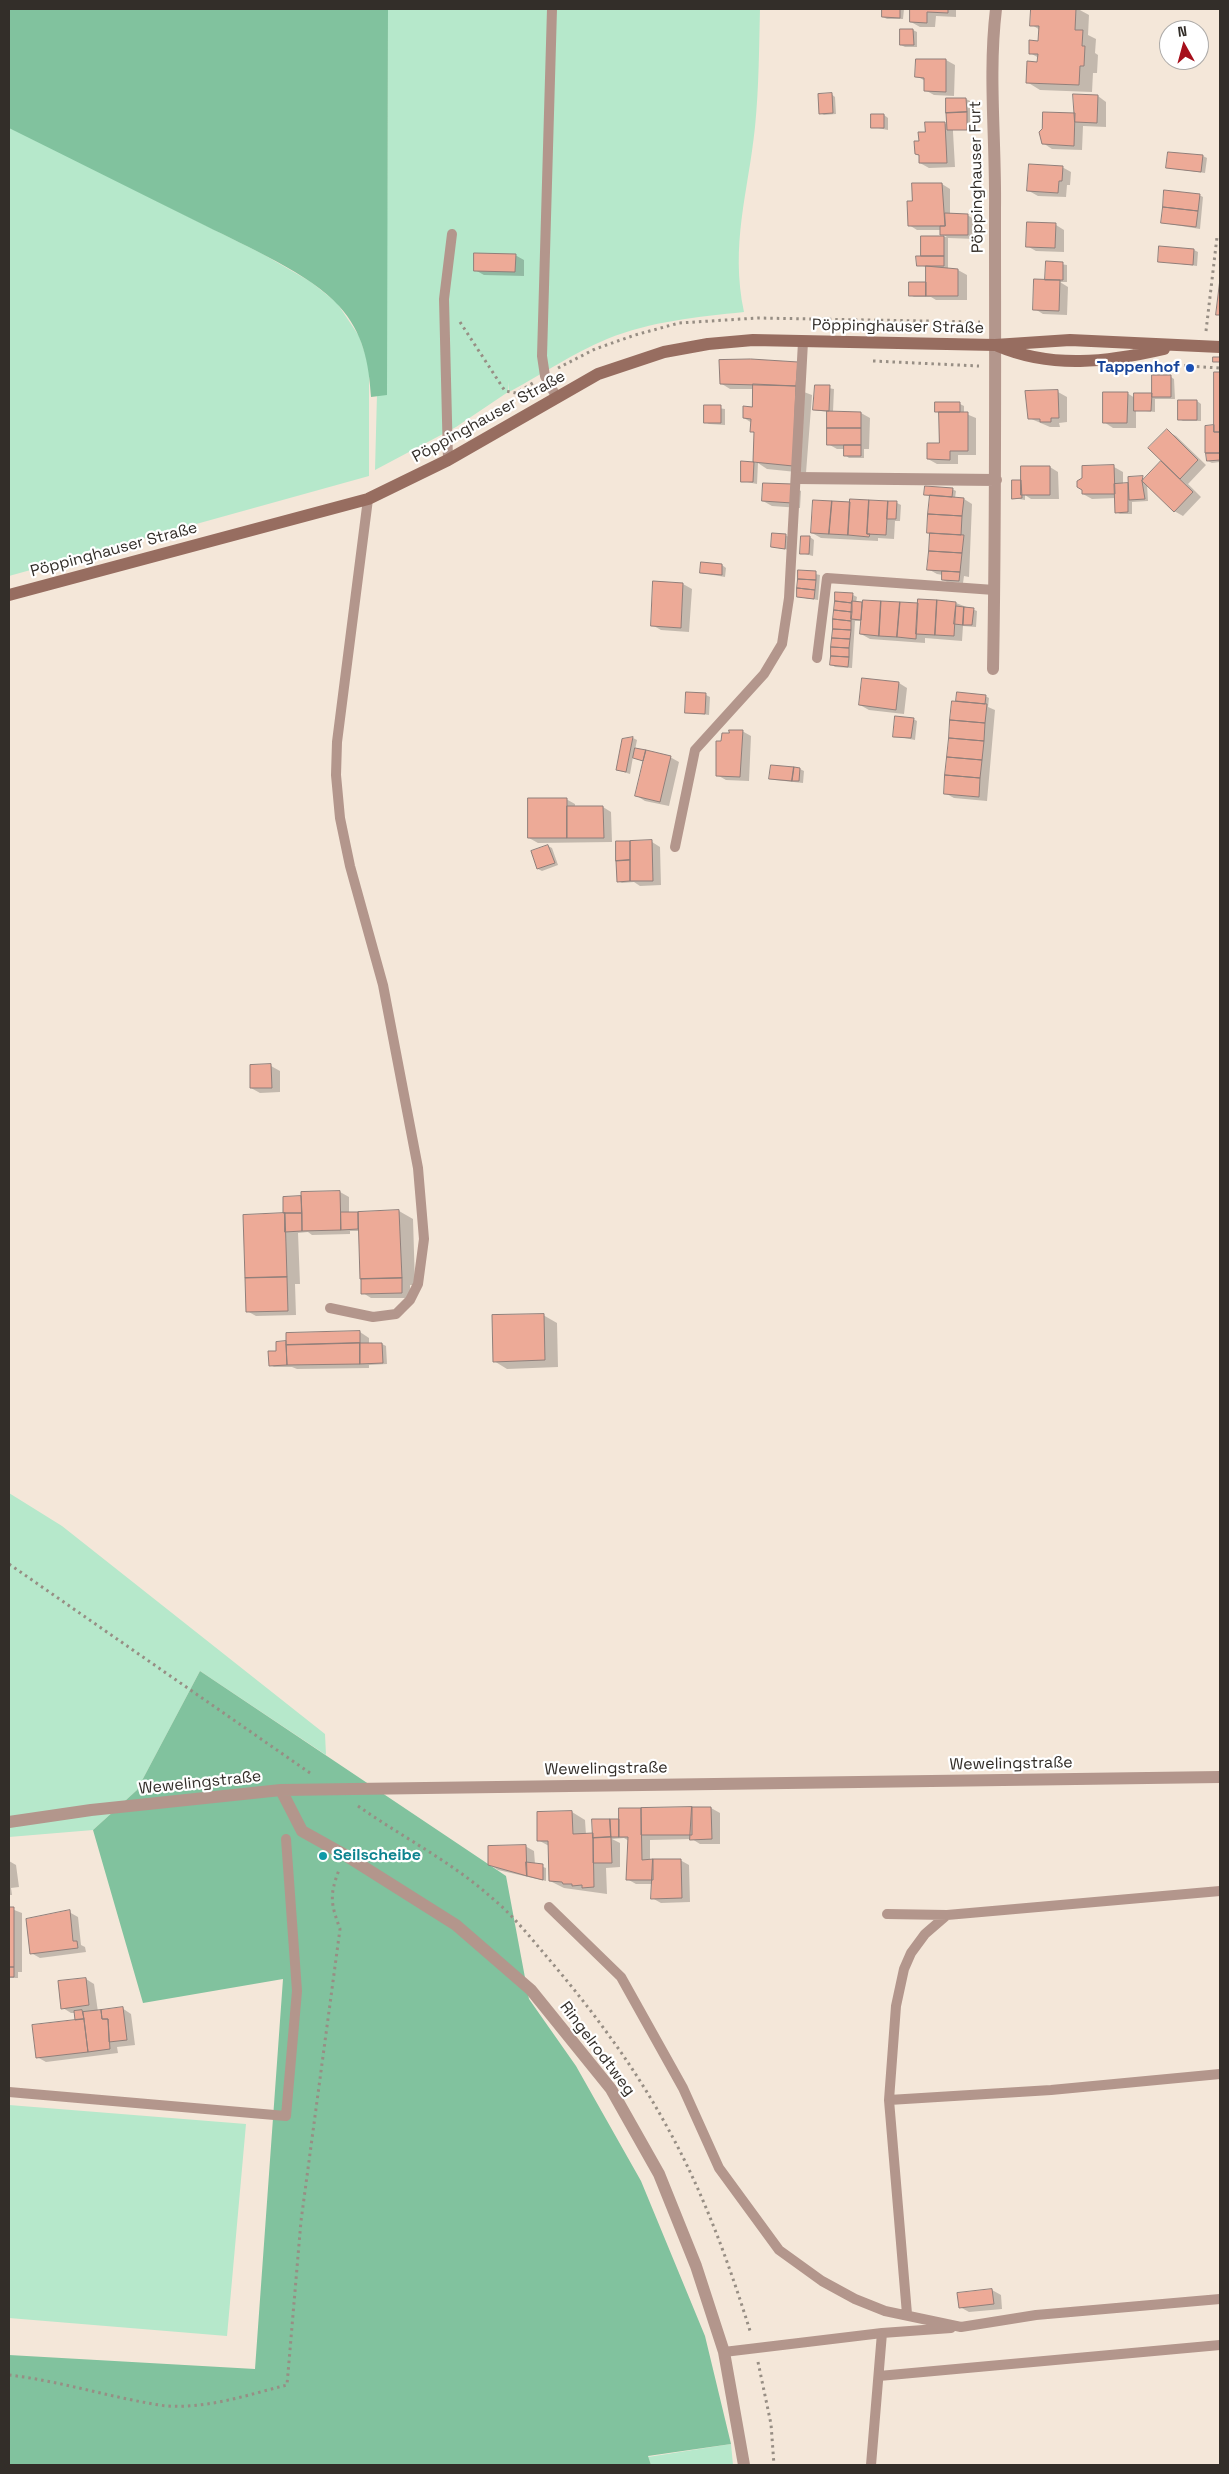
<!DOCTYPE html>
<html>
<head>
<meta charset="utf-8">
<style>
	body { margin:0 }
	#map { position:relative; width:1229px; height:2474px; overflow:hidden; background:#f4e7d9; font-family:"Space Grotesk",sans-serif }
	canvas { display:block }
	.frame { position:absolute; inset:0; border:10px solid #332e29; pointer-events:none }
	.north { position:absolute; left:1159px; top:20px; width:50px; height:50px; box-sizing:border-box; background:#fff; border:1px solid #adaba9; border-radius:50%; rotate:353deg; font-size:14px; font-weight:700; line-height:20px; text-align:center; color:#332e29 }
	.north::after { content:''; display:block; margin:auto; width:18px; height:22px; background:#a60f1b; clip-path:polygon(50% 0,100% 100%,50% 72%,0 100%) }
</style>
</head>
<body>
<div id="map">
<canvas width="1229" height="2474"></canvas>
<div class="frame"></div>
<div class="north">N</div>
</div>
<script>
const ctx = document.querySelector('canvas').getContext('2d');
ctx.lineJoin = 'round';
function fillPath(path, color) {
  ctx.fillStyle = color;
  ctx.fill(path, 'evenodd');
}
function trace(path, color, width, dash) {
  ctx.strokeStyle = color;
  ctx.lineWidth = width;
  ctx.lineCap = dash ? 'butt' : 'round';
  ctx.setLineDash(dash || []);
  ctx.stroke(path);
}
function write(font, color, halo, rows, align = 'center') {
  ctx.font = font + ' "Space Grotesk",sans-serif';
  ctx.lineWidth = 4.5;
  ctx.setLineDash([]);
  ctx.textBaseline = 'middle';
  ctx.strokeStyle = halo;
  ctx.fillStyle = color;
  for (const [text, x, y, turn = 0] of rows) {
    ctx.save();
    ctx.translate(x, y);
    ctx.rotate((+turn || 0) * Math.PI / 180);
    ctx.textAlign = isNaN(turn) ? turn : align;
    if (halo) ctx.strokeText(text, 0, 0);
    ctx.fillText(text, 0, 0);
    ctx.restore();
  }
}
fillPath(new Path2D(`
	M388 9H760C759 48 759 88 755 127 748 194 730 244 744 312 698 317 651 321 607 339 572 354 542 374 509 392V382L508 392 456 427 375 470 381 242 387 220Z
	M9 127 261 253 311 282 337 303 359 336 369 365V476L9 576Z
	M9 1493 62 1526 325 1734 326 1755 200 1671 137 1790 93 1830 9 1837Z
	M9 2105 246 2124 227 2336 9 2318Z
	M731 2444 733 2465H651L648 2457Z`), '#b6e8cb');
fillPath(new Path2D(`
	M9 9H388L387 395 371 397C369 363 363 332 339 306 312 275 244 245 206 226 140 193 75 161 9 128Z
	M200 1671 506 1876 529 1999 576 2066 641 2181 705 2336 731 2444 648 2456 651 2465H9V2355L255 2369 283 1979 143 2003 93 1830 137 1790Z`), '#81c29e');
fillPath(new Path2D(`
	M883 9H904L903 19H887L883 17Z
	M912 9H956V17L936 16 935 27H920L911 22Z
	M1033 9H1078L1089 15 1088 35 1096 39 1095 53 1098 55 1097 73H1093L1092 92 1040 90 1027 82 1038 63 1039 58 1030 53 1040 42V30L1032 25Z
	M901 30H913L917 32V47H905L901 45Z
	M946 60 955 65 954 96 934 95 925 90V81L917 76Z
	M831 94 835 97 836 114 824 115 820 113Z
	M1074 95 1098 96 1106 102V127L1083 126 1082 150 1052 149 1043 143 1074 114Z
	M966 99 970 101V129H953V132H970H953L955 167 929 168 920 163V156L916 154 920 142 927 133 944 123 948 125Z
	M884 115 888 118V130L873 127Z
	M1203 156 1207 158 1205 173 1168 168Z
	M1062 167 1071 172 1070 185H1067L1066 197 1038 196 1029 191Z
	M942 184 950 189V213L967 215 976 220V239L948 238V270H958L967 275V300H936L931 297H914L910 295 927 283V267L918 265 923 258V237H947L941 234V230H917L909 225 914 202Z
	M1199 195 1203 197 1200 229 1163 223Z
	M1056 225 1064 230V252L1036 251 1027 246Z
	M1194 250 1198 252 1197 266 1159 261Z
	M515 255 524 260V276L484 275 475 270Z
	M1047 262 1067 265V282H1060L1068 287 1067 315 1043 314 1035 309 1046 281Z
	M721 361 812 395 806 473 767 469 758 463 757 484 742 481 743 463H758L754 461 756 434 751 431 752 423 744 418 754 408V389H730L722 384Z
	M1215 374H1220V462L1212 463 1208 461 1216 428Z
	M1171 377 1174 379 1175 399H1155V412L1136 410V428H1113L1104 422 1127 393 1135 398V394L1153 395Z
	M816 386 834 389 833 412 861 413 870 418 869 449H864V458H849L845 455V449H837L828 444V412L814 410Z
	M1026 392H1058L1067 397V422L1059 423 1060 427H1050L1029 418Z
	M1179 401H1197L1201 404V421H1183L1179 419Z
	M937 404H960L964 406V413L976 418V455H958V464H937L928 459 940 444V414L937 411Z
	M705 406 725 409V425L709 424 705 422Z
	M1167 431 1176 436 1206 465 1188 484 1201 497 1183 516 1174 511 1147 484 1148 501 1132 502V514H1120L1116 512V498L1092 499 1083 494 1114 467 1123 472V485H1129V478L1146 479 1163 461Z
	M1050 467 1058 472 1059 499H1031L1025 495V500L1014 498 1023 481Z
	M792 486 801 491 800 508 772 506 763 501Z
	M952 489 956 491 955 498 964 499 972 504 969 577 964 576 963 583 947 582 943 580V575L937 574 928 569 931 534 928 532 931 496 925 494Z
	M814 501 897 503 901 505 900 521H895L894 539 878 538V541L821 538 812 533Z
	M785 535 789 537V550L772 547Z
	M810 537 814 540 813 556 801 553Z
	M722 565 726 568 725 577 702 573Z
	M800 571 820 575 818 600 798 597Z
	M655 582 683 584 692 589 689 632 661 630 652 625Z
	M853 595 857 597 856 603 863 605 956 603 977 611 976 627 963 626 962 641 925 638V643L870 639 861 634 862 621H855L852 668 835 667 831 664Z
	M899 683 907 688 904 714 869 710 860 705Z
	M958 693 985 696 989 698 988 707 995 710 987 801 954 798 945 793Z
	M706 695 710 697 709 715 686 712Z
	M913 719 917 721 915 740 894 736Z
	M742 731 751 736 749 781 726 780 717 775 722 742 730 734Z
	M633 738 637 740 635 750 670 757 679 762 669 806 645 801 637 796 645 761 633 757 630 774 617 770 623 740Z
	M772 766 800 769 804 771 803 783 775 780 771 778Z
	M566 799 575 804V807H603L611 812 612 842 538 843 529 838Z
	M652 842 660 847 661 885 640 886 634 882 622 883 618 881Z
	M548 846 552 848 558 865 542 871 538 869Z
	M271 1066 280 1071V1092L260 1093 251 1088Z
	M340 1192 349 1197V1213L399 1211 413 1219 415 1285H410V1298H371L363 1293 360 1231H350V1234L312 1235 308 1232 298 1233 300 1284H295L296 1315 256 1316 247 1311 286 1215 301 1198 303 1200Z
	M543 1315 557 1323 558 1367 507 1369 494 1361Z
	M360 1332 369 1338V1344H382L386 1346 387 1364 369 1365V1368L297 1369 292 1367H274L270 1365 277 1352Z
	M711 1808 720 1813V1844H700L692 1839 650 1840V1861L680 1860 689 1865 690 1902 661 1903 652 1898V1884H636L627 1879 629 1841 624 1838 612 1839 620 1843V1867L606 1868 607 1894 564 1888 550 1881 549 1846 538 1840 572 1812 585 1820 586 1835H594L620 1820Z
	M525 1846 534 1851 535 1864 546 1868V1881L498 1870 489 1864Z
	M9 1861 16 1865 19 1887 11 1888 12 1895H9Z
	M9 1908 22 1913V1972H18V1978H9Z
	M69 1912 78 1917 81 1945 85 1947 86 1952 40 1958 31 1953Z
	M86 1979 94 1984 98 2012 122 2008 131 2014 135 2045 117 2047 118 2053 46 2062 37 2057 76 2021 75 2013H71L63 2008Z
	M992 2290 1001 2295 1002 2309 969 2312 960 2307Z`), '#0003');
const building = new Path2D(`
	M882 9H900V18L882 17Z
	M910 9H948V13L927 12V23L910 22Z
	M1031 9H1076L1075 30H1083L1082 46H1085L1084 66H1080L1079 85 1026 83 1027 61 1037 62 1038 54H1029V40L1038 41 1039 26H1030Z
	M900 29H913L914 45H900Z
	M916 59H946V92L924 91V78L915 77Z
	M832 93 833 113 819 114 818 94Z
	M1073 94 1098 95 1097 123 1075 122Z
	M946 98H966L967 112 946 113Z
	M967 112V130H947L946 113Z
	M1043 112 1075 113 1074 146 1042 144 1039 132 1042 129Z
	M871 114H884V128H871Z
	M925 122H945L947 163H919V155L915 154 914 141H919L918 132H925Z
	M1168 152 1203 155 1201 172 1166 168Z
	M1029 164 1063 166 1062 181H1059L1058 193 1027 191Z
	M912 183H942L945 226H908L907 201H912Z
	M1164 190 1200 194 1198 211 1163 207Z
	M1163 207 1198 211 1196 227 1161 223Z
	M945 213 968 214V235H940V226H945Z
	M1027 222 1056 223 1055 248 1026 247Z
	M921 236H944V256H921Z
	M1159 246 1194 249 1193 265 1158 262Z
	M474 253 516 254 515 272 474 271Z
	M916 256H944V266H917Z
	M1046 261 1063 262V280H1045Z
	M926 266 958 269V296H926Z
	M1034 279 1060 280 1059 311 1033 310Z
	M1220 279V315H1216Z
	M909 282H926V296H909Z
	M1213 357H1220V362H1213Z
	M751 359 798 362 796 386 720 384 719 360Z
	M1214 372H1220V432H1214Z
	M1152 375H1171V397H1152Z
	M753 384 796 386 793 466 753 462 754 432H750L751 419 743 418V406L752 407Z
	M815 385H830L829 411 813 410Z
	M1058 390 1059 418H1051V422H1040V419H1028L1025 391Z
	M1103 392H1128L1127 423H1103Z
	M1134 393H1152L1151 411H1134Z
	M1178 400H1197V420H1178Z
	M935 402H960V412H935Z
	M704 405H721V423H704Z
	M827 411 861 412V428H827Z
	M939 412H968V451H950V460L927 459V443H939Z
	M1214 425V432H1220V453H1205V426Z
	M827 428H861V445H827Z
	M1167 429 1198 460 1180 479 1148 448Z
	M844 445H861V456H844Z
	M1206 453H1220V460L1207 461Z
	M741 461 754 462 753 482H741Z
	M1161 461 1193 492 1174 512 1142 481Z
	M1114 465 1115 494H1082V490L1077 487V481L1082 478V466Z
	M1021 466H1050V495H1021Z
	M1143 476 1142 481 1145 499 1129 500 1128 477Z
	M1012 480H1021L1022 498 1012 499Z
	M763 483 793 484 792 503 762 501Z
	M1128 483V512L1115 513 1114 484Z
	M925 486 953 488 952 497 924 495Z
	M930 495 964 498 962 516 928 514Z
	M850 499 869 500 867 534H870L869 537 848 535Z
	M813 500 832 501 829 534 811 533Z
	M869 500 888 501 886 535 867 534Z
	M832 501 850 502 848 535 829 534Z
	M888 501H897L896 519H887Z
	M928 514 962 516 961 535 927 533Z
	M772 533 786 534 785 549 771 547Z
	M930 533 964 535 962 553 929 551Z
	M801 536H810L809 554H800Z
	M929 551 962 553 960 572 927 570Z
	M701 562 722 564V575L700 573Z
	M798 570 816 571V580L798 579Z
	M942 571 960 572 959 581 942 580Z
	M798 579 816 580 815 590 797 588Z
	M653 581 683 583 681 628 651 626Z
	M797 588 815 590 814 599 797 597Z
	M835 592 853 593 852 603 835 601Z
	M918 599 937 600 935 635 916 634Z
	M863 600 881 601 879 636 860 634Z
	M937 600 956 602 954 636 935 635Z
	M835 601 852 603V612L834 610Z
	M852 601 862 602 861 620 851 619Z
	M881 601 900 602 897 637 879 636Z
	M900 602 918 603 916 639 897 637Z
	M956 606 964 607 963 625 954 624Z
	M964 607 974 608 972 625H963Z
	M834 610 852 612 851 621 833 619Z
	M833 619 851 621V630L833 629Z
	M833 629 851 630 850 639 832 638Z
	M832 638 850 639 849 648 831 647Z
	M831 647 849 648V657L831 656Z
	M831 656 849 657 848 667 830 665Z
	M862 678 899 682 896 710 859 705Z
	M686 692 706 693 705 714 685 713Z
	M957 692 986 695 985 704 956 701Z
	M952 701 987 704 985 723 950 720Z
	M895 716 914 718 911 738 893 737Z
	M950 720 985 723 984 741 949 738Z
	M729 730H743L740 777 716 776V741H721L722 733H729Z
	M633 737 626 772 616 770 622 739Z
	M949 738 984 741 982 760 947 757Z
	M635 748 646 750 643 761 633 758Z
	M646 750 671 756 660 802 635 796Z
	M947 757 982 760 980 778 945 775Z
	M771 765 794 767 792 781 769 779Z
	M794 767 800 768 799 781H792Z
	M945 775 980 778 979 797 944 794Z
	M528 798H567V838H528Z
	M567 806H603L604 838H567Z
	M652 840 653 881H630V841Z
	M616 841H630V860L616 861Z
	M548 845 555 863 537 869 531 851Z
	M630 860V881L617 882 616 861Z
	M271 1064 272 1088H250V1065Z
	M340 1191 341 1230 302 1231 301 1192Z
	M301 1196 302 1213H283V1197Z
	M399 1210 402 1278 360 1279 358 1212Z
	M341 1212H358V1229L341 1230Z
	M285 1213 287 1277 245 1278 243 1215Z
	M285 1213H302V1231L285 1232Z
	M287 1277 288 1311 246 1312 245 1278Z
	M402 1278V1293L361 1294V1279Z
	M544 1314 545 1360 493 1362 492 1315Z
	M360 1331V1343L286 1345V1333Z
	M286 1341 287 1365 269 1366 268 1351H276V1342Z
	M360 1343H382L383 1363 360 1364Z
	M360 1343V1364L287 1365 286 1345Z
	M692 1807H711L712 1839 690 1840Z
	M692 1807V1835H641V1808Z
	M619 1808H641L642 1860 653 1859V1880H626L628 1837H619Z
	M572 1811 573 1834 593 1833 594 1887 582 1888V1885L572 1886V1884H563L562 1882 549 1881 548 1841H537V1812Z
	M592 1819H610L611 1837 593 1838Z
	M610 1819H619V1837H611Z
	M611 1837 612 1863H593V1838Z
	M526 1845 527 1876 488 1865V1846Z
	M653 1859H681L682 1898 651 1899Z
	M526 1862 543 1864V1880L527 1876Z
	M9 1907H14V1967H9Z
	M70 1910 73 1941H77L78 1948 30 1954 26 1919Z
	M9 1967H14V1977H9Z
	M86 1978 89 2005 61 2009 58 1981Z
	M123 2007 127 2040 109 2042 108 2019H102L101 2010Z
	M82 2010 84 2019 75 2020 74 2011Z
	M101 2010 102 2019H108L110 2049 88 2052 83 2012Z
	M84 2019 88 2052 36 2058 32 2025Z
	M992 2289 994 2304 959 2308 957 2293Z`);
fillPath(building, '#edaa97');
trace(building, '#907f7a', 1);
trace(new Path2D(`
	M460 322 505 391 516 393 533 383
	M1206 331 1217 237H1220
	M873 361 979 366
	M1171 365 1220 368
	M558 368 595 349 635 335 679 323 758 318 980 322
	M9 1564 310 1773
	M358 1806C402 1837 452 1862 492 1898 515 1917 534 1942 553 1964 595 2014 635 2068 666 2125 703 2191 729 2263 751 2334
	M758 2362 771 2424 774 2465
	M9 2375C60 2381 109 2397 159 2405 201 2411 247 2395 287 2385L301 2221 340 1929C331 1904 329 1896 339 1870`), '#978e84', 3, [2.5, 4]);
trace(new Path2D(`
	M552 9 542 356 545 376 557 398
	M448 460 444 299 452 234
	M817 658 827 578 994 590
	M675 847 695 750 764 674 782 644 789 598 803 342
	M330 1308 373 1317 396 1314 410 1300 418 1284 424 1239 418 1168 383 985 350 866 340 818 336 775 337 742 368 499
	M549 1907 621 1977 683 2088 719 2168 779 2250 822 2281 855 2299 885 2311 961 2327 1036 2315 1220 2299
	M887 1914 947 1915 1220 1891
	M9 2092 286 2116 297 1991 286 1839
	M889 2100 1051 2090 1220 2074
	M907 2314 889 2100 896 2006 904 1969 911 1953 925 1934 947 1915
	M724 2352 882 2333 951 2328
	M879 2376 1220 2345
	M871 2465 882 2333`), '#b3968c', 10);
trace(new Path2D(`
	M797 478 996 480
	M993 669C996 516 995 362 995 209 996 142 988 75 996 9
	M281 1790 302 1831 345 1855 456 1925 531 1990 611 2089 659 2174 696 2266 724 2352 744 2465
	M9 1822 91 1810 281 1790 1220 1777`), '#b3968c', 12);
trace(new Path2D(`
	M998 346C1052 369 1108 362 1164 349
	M9 595 368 499 448 460 598 374 664 352 708 344 753 340 995 345 1070 340 1220 347`), '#976d60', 12);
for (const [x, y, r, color] of [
	[1190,368,5,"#1a4fb4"],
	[323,1856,5,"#0f9aa8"]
]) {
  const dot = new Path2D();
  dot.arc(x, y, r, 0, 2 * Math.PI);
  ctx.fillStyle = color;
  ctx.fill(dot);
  trace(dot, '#fff', 2);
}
write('16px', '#332e29', '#fff', [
	["Pöppinghauser Furt",977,177,-91],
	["Pöppinghauser Straße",898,327,1],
	["Pöppinghauser Straße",489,417,-29],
	["Pöppinghauser Straße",114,550,-15],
	["Wewelingstraße",1011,1764,-1],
	["Wewelingstraße",606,1769,-1],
	["Wewelingstraße",200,1783,-6],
	["Ringelrodtweg",597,2049,53]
]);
write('bold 16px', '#164399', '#fff', [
	["Tappenhof",1180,368]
], 'right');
write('bold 16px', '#0d838f', '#fff', [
	["Seilscheibe",333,1856]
], 'left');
</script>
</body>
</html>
